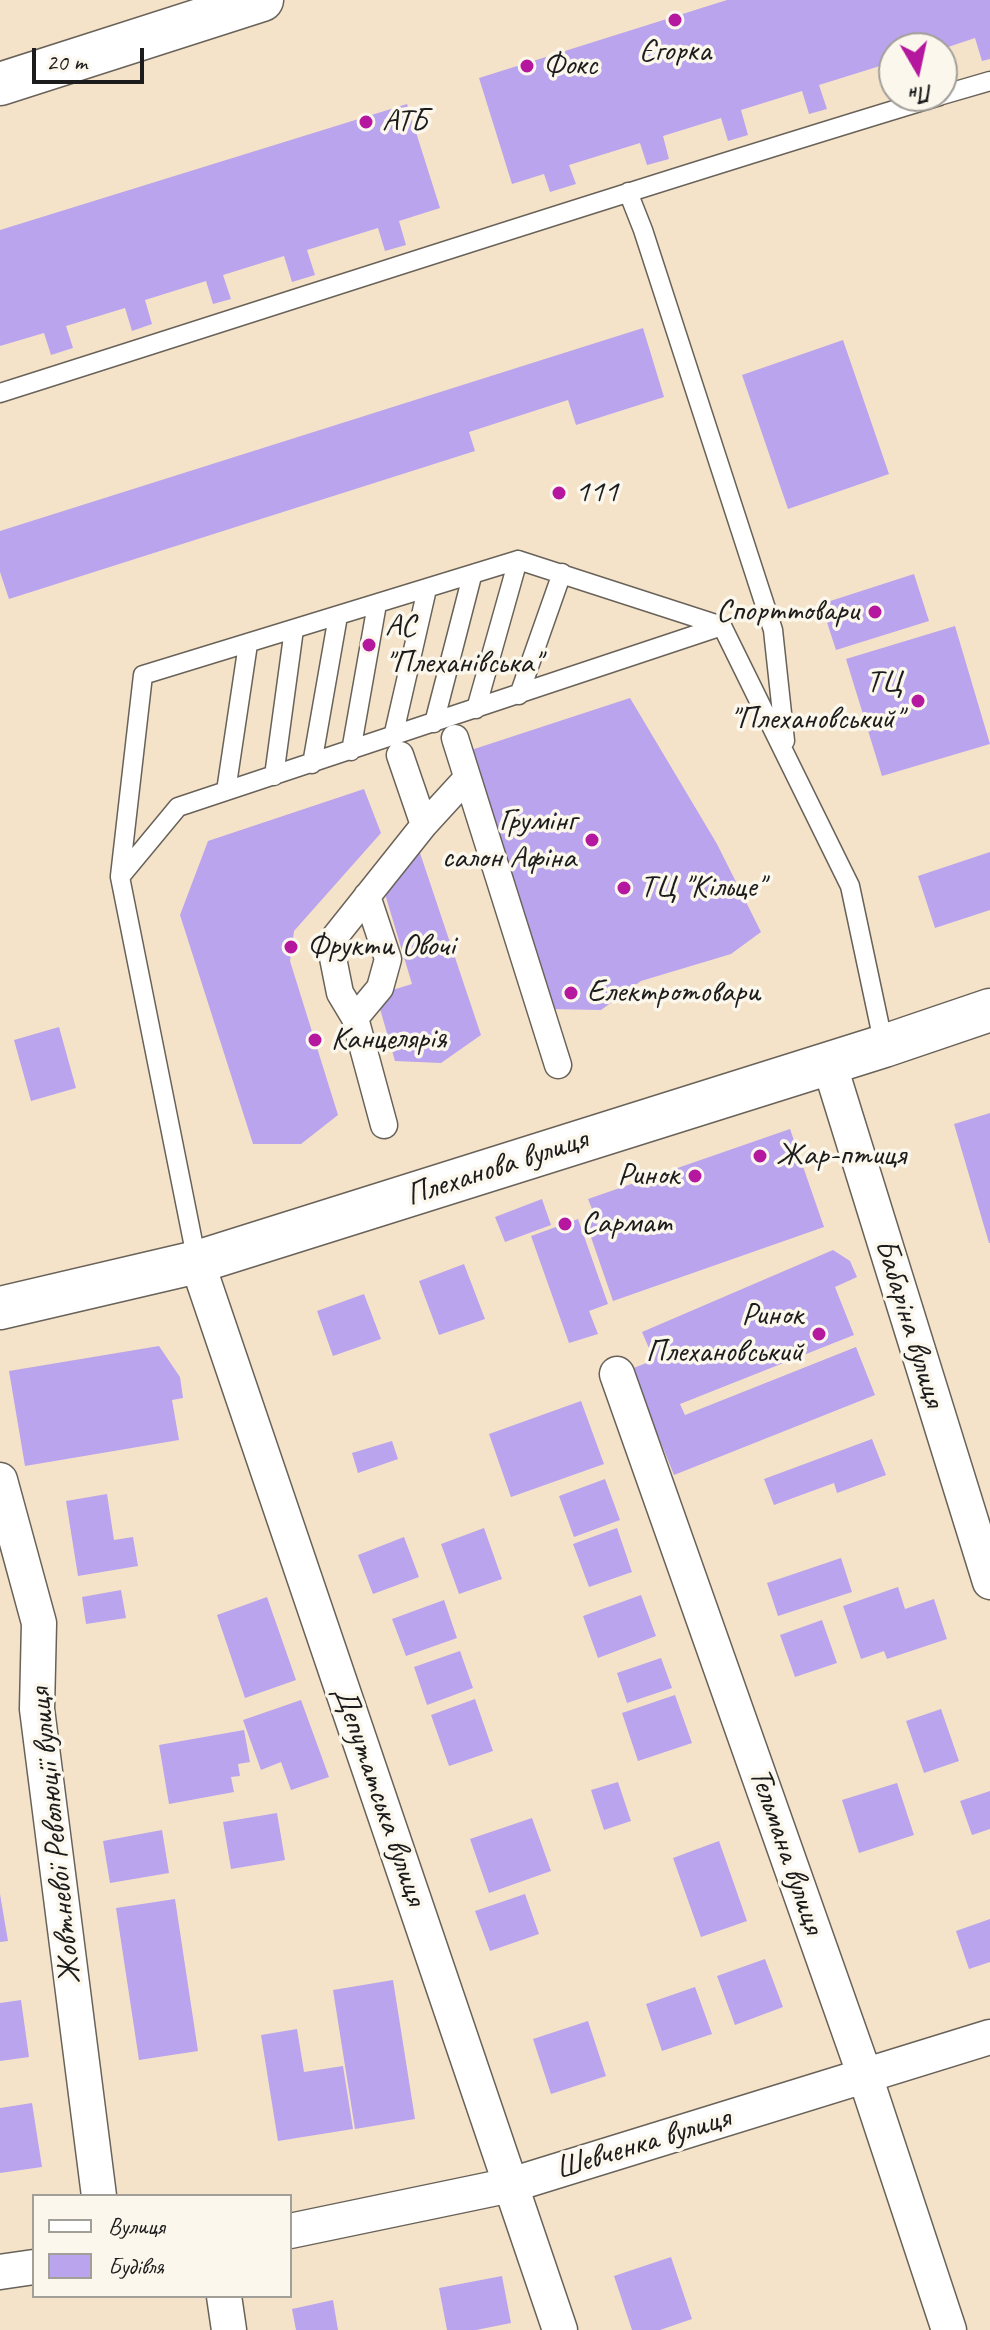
<!DOCTYPE html>
<html>
<head>
<meta charset="utf-8">
<style>
	body { margin:0 }
	#map { position:relative; width:990px; height:2330px; overflow:hidden; background:#f5e3c9; font-family:Caveat,sans-serif }
	canvas { display:block }
	.legend { position:absolute; left:32px; top:2194px; width:260px; height:104px; box-sizing:border-box; background:#fbf7ec; border:2px solid #a29f99; margin:0; padding:10px 14px; list-style:none; font-size:24px; color:#1c1c1c }
	.legend li { display:flex; align-items:center; gap:16px; height:40px }
	.legend b { width:40px; border:2px solid #a29f99 }
	.north { position:absolute; left:878px; top:32px; width:80px; height:80px; box-sizing:border-box; background:#fbf7ec; border:2px solid #a29f99; border-radius:50%; rotate:171deg; font-size:22px; font-weight:700; line-height:32px; text-align:center; color:#1c1c1c }
	.north::after { content:''; display:block; margin:auto; width:28px; height:36px; background:#b5179e; clip-path:polygon(50% 0,100% 100%,50% 72%,0 100%) }
	.scale { position:absolute; left:32px; top:48px; width:112px; height:36px; box-sizing:border-box; border:4px solid #1c1c1c; border-top:0; padding-left:10px; font-size:24px; line-height:28px; white-space:nowrap; color:#1c1c1c; -webkit-text-stroke:6px #fbf7ec; paint-order:stroke }
</style>
</head>
<body>
<div id="map">
<canvas width="990" height="2330"></canvas>
<ul class="legend">
<li><b style="height:10px;background:#fff"></b>Вулиця</li>
<li><b style="height:22px;background:#b9a4ed"></b>Будівля</li>
</ul>
<div class="north">Пн</div>
<div class="scale">20 m</div>
</div>
<script>
const ctx = document.querySelector('canvas').getContext('2d');
ctx.lineJoin = 'round';
function fillPath(path, color) {
  ctx.fillStyle = color;
  ctx.fill(path, 'evenodd');
}
function trace(path, color, width, dash) {
  ctx.strokeStyle = color;
  ctx.lineWidth = width;
  ctx.lineCap = dash ? 'butt' : 'round';
  ctx.setLineDash(dash || []);
  ctx.stroke(path);
}
function write(font, color, halo, rows, align = 'center') {
  ctx.font = font + ' Caveat,sans-serif';
  ctx.lineWidth = 7;
  ctx.setLineDash([]);
  ctx.textBaseline = 'middle';
  ctx.strokeStyle = halo;
  ctx.fillStyle = color;
  for (const [text, x, y, turn = 0] of rows) {
    ctx.save();
    ctx.translate(x, y);
    ctx.rotate((+turn || 0) * Math.PI / 180);
    ctx.textAlign = isNaN(turn) ? turn : align;
    if (halo) ctx.strokeText(text, 0, 0);
    ctx.fillText(text, 0, 0);
    ctx.restore();
  }
}
fillPath(new Path2D(`
	M727 0H990V59L982 61 975 38 942 49 894 48V90L889 92 880 66 819 85 827 109 809 114 802 91 741 110 748 135 728 141 721 118 663 136 669 159 647 165 640 143 569 165 576 184 550 192 544 174 512 184 479 78Z
	M407 104 440 208 399 221 406 245 385 251 378 228 307 250 315 275 292 282 284 256 223 275 231 299 213 304 206 281 145 300 152 324 132 331 125 308 66 326 73 348 51 355 44 333 0 346V230Z
	M643 328 664 397 576 425 568 400 469 432 475 451 9 599 0 572V531Z
	M843 340 889 474 788 509 742 375Z
	M914 574 929 621 836 650 821 604Z
	M955 626 990 744 882 776 846 659Z
	M630 698 717 844 761 932 731 954 641 981 601 1010 548 1009 465 752Z
	M364 789 381 833 294 931 290 961 338 1115 301 1144H253L180 915 208 841Z
	M419 850 481 1035 441 1063 395 1061 376 995 412 984 382 884Z
	M990 852V910L935 928 918 876Z
	M59 1027 76 1088 31 1101 14 1040Z
	M990 1113V1243H989L954 1124Z
	M790 1129 824 1227 613 1301 584 1217 594 1214 588 1199Z
	M542 1199 551 1225 505 1242 495 1217Z
	M578 1219 608 1304 589 1311 598 1334 569 1343 531 1236Z
	M833 1250 850 1261 857 1277 835 1287 854 1335 680 1404 685 1415 856 1347 875 1395 674 1475 631 1369 654 1360 642 1332Z
	M464 1264 485 1319 439 1335 419 1281Z
	M364 1294 381 1339 333 1356 317 1311Z
	M159 1346 180 1377 183 1398 172 1400 179 1440 25 1466 9 1371Z
	M581 1401 604 1464 511 1497 489 1434Z
	M872 1439 886 1475 837 1493 834 1483 774 1505 764 1479Z
	M392 1441 398 1459 358 1473 352 1453Z
	M605 1479 620 1520 574 1537 559 1496Z
	M107 1494 114 1540 133 1537 138 1566 78 1576 66 1501Z
	M484 1528 502 1579 459 1594 441 1544Z
	M617 1528 632 1572 589 1587 573 1544Z
	M404 1537 419 1577 373 1594 358 1555Z
	M841 1558 852 1592 778 1616 767 1583Z
	M898 1587 905 1609 934 1599 947 1639 887 1659 884 1651 861 1659 843 1606Z
	M121 1590 126 1618 86 1624 82 1597Z
	M641 1595 656 1636 598 1658 583 1616Z
	M267 1597 296 1680 245 1698 217 1615Z
	M444 1600 457 1638 406 1656 392 1619Z
	M822 1620 837 1663 795 1677 780 1635Z
	M460 1651 473 1688 427 1705 414 1667Z
	M661 1658 672 1688 627 1703 617 1673Z
	M675 1695 692 1743 638 1761 622 1713Z
	M475 1699 493 1751 449 1766 431 1715Z
	M301 1700 329 1777 291 1790 281 1762 261 1770 243 1720Z
	M941 1709 959 1761 924 1773 906 1721Z
	M244 1730 250 1762 238 1764 240 1776 231 1777 234 1792 169 1804 159 1745Z
	M618 1782 631 1821 604 1830 591 1790Z
	M897 1783 914 1835 859 1853 842 1800Z
	M990 1791V1829L972 1835 960 1801Z
	M277 1813 285 1860 231 1869 223 1822Z
	M532 1818 551 1871 489 1893 470 1839Z
	M162 1830 169 1873 110 1883 103 1841Z
	M719 1841 747 1921 701 1937 673 1858Z
	M0 1894 8 1941 0 1942Z
	M525 1894 539 1934 490 1951 475 1911Z
	M175 1899 198 2051 139 2060 116 1908Z
	M990 1919V1962L969 1969 956 1931Z
	M765 1959 783 2007 735 2025 717 1976Z
	M393 1980 415 2119 355 2129 333 1990Z
	M695 1987 712 2034 662 2051 646 2004Z
	M21 2000 29 2057 0 2061V2003Z
	M588 2021 606 2076 551 2094 533 2039Z
	M297 2029 304 2072 343 2066 353 2129 278 2141 261 2035Z
	M32 2103 42 2167 0 2173V2108Z
	M671 2257 692 2319 660 2330H632L614 2276Z
	M502 2276 511 2323 476 2330H447L439 2288Z
	M333 2300 338 2330H296L292 2309Z`), '#b9a4ed');
const service = new Path2D(`
	M942 95 990 81
	M628 192 643 230 773 630 785 741
	M0 393C313 294 625 191 940 96
	M519 695 562 573
	M476 709 518 560
	M434 723 472 576
	M393 737 427 589
	M351 751 377 604
	M312 764 338 616
	M274 776 294 629
	M226 791 248 644
	M120 876 143 675 518 560 722 626
	M197 1262 120 877 178 807 722 626 850 886 884 1046`);
const pedestrian = new Path2D(`
	M455 738 558 1065
	M424 825 467 778
	M355 1018 380 988 388 959 367 896
	M384 1125 355 1018 340 993 330 943 424 825 400 755`);
const minor = new Path2D(`
	M829 1063 990 1582
	M197 1262 560 2330
	M617 1374 865 2076 949 2330
	M0 1480 39 1623 37 1709 99 2196
	M290 2231 511 2185 990 2037
	M0 2272 34 2267
	M224 2296 229 2330`);
const tertiary = new Path2D(`
	M0 84 262 0
	M0 1308 197 1262 884 1046 990 1010`);
trace(service, '#686259', 21);
trace(pedestrian, '#686259', 29);
trace(minor, '#686259', 37);
trace(tertiary, '#686259', 45);
trace(service, '#fff', 18);
trace(pedestrian, '#fff', 26);
trace(minor, '#fff', 34);
trace(tertiary, '#fff', 42);
for (const [x, y, r, color] of [
	[675,20,8,"#b5179e"],
	[527,66,8,"#b5179e"],
	[366,122,8,"#b5179e"],
	[559,493,8,"#b5179e"],
	[875,612,8,"#b5179e"],
	[369,645,8,"#b5179e"],
	[918,701,8,"#b5179e"],
	[592,840,8,"#b5179e"],
	[624,888,8,"#b5179e"],
	[291,947,8,"#b5179e"],
	[571,993,8,"#b5179e"],
	[315,1040,8,"#b5179e"],
	[760,1156,8,"#b5179e"],
	[695,1176,8,"#b5179e"],
	[565,1224,8,"#b5179e"],
	[819,1334,8,"#b5179e"]
]) {
  const dot = new Path2D();
  dot.arc(x, y, r, 0, 2 * Math.PI);
  ctx.fillStyle = color;
  ctx.fill(dot);
  trace(dot, '#fbf7ec', 3);
}
write('32px', '#1c1c1c', '#fbf7ec', [
	["Єгорка",675,52,"center"],
	["Фокс",543,66],
	["АТБ",382,122],
	["111",575,493],
	["Спорттовари",859,612,"right"],
	["АС",385,627],
	["\"Плеханівська\"",385,664],
	["ТЦ",902,683,"right"],
	["\"Плехановський\"",902,720,"right"],
	["Грумінг",576,822,"right"],
	["салон Афіна",576,859,"right"],
	["ТЦ \"Кільце\"",640,888],
	["Фрукти Овочі",307,947],
	["Електротовари",587,993],
	["Канцелярія",331,1040],
	["Жар-птиця",776,1156],
	["Ринок",679,1176,"right"],
	["Сармат",581,1224],
	["Ринок",803,1316,"right"],
	["Плехановський",803,1353,"right"]
], 'left');
write('32px', '#1c1c1c', '#fbf7ec', [
	["Плеханова вулиця",497,1168,-18],
	["Бабаріна вулиця",909,1323,73],
	["Депутатська вулиця",379,1796,71],
	["Жовтневої Революції вулиця",56,1836,-96],
	["Тельмана вулиця",786,1851,71],
	["Шевченка вулиця",643,2144,-17]
]);
</script>
</body>
</html>
